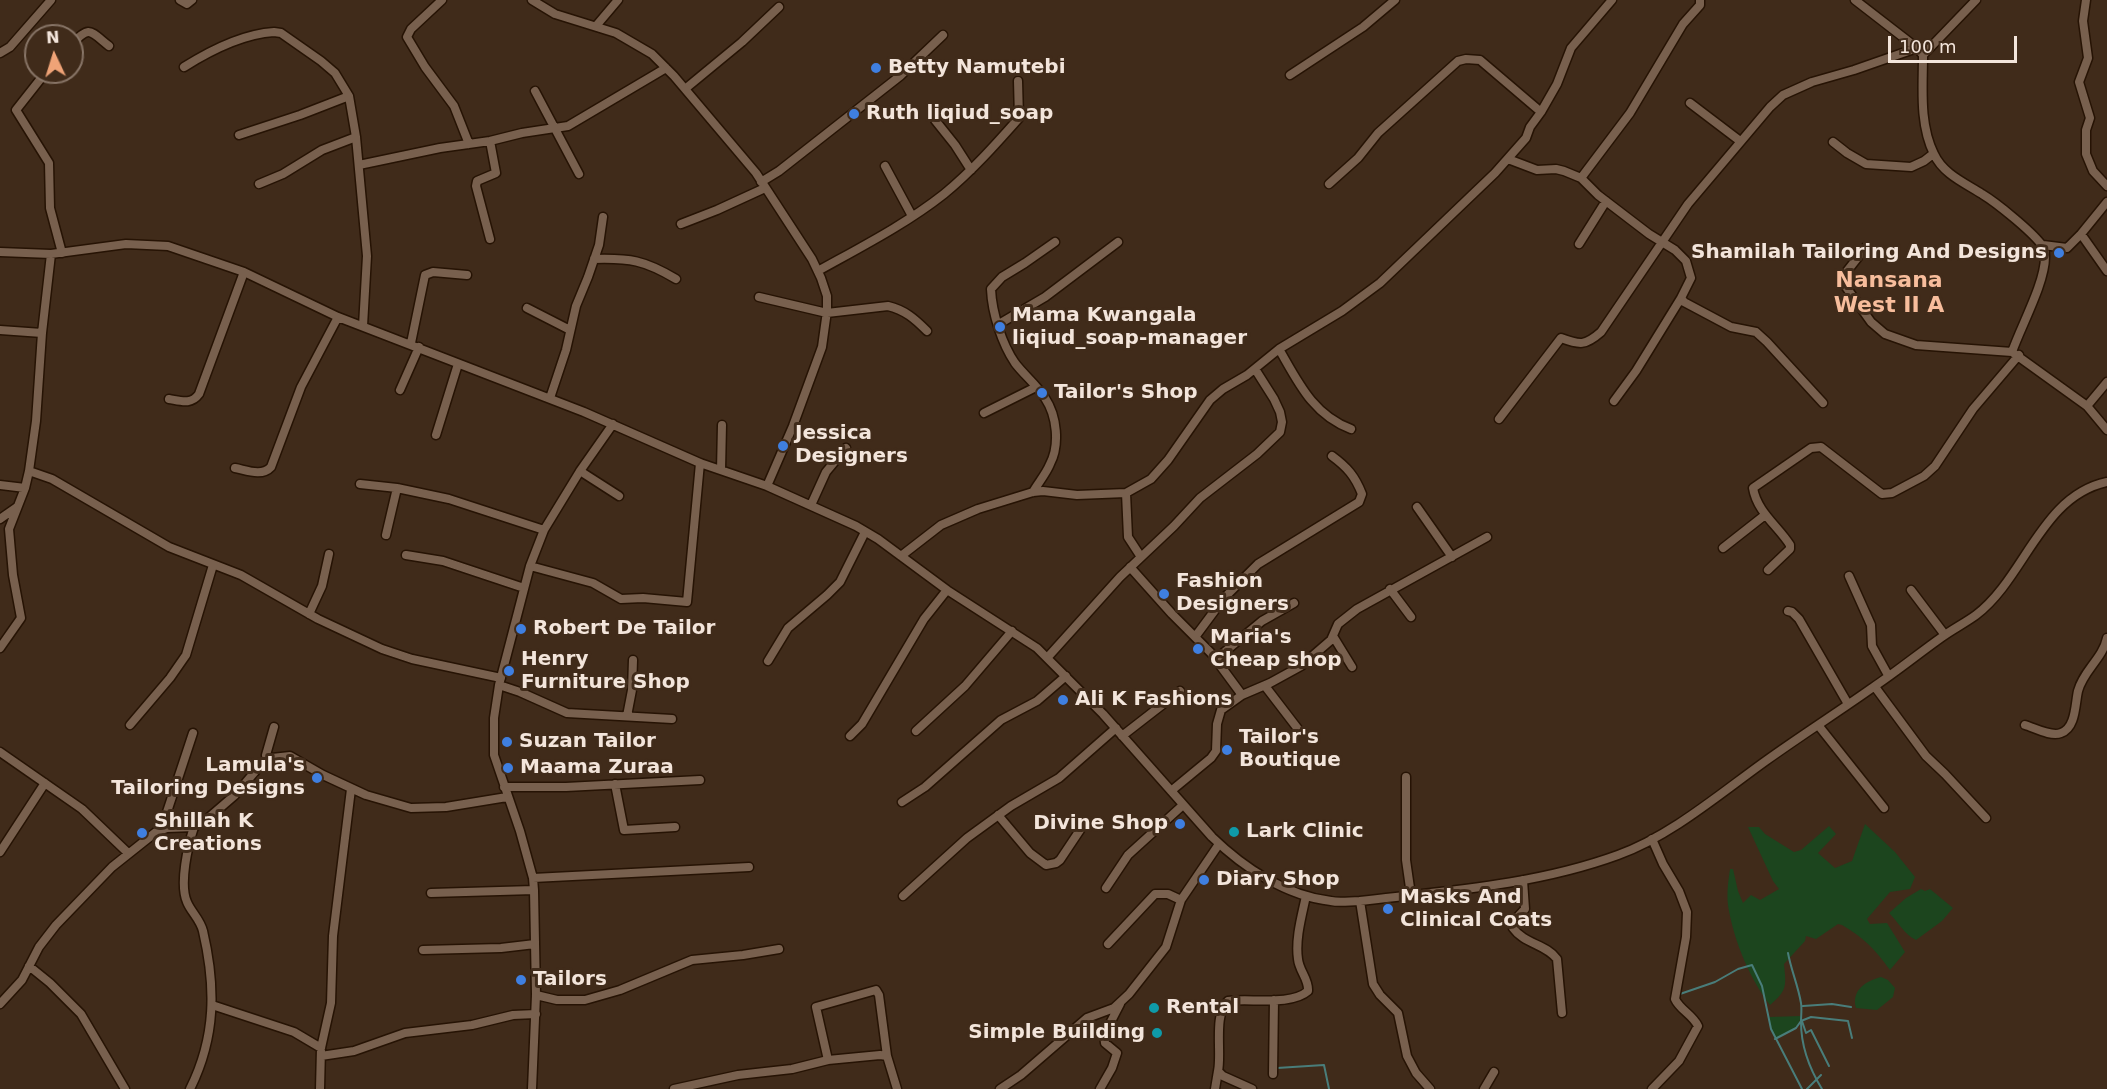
<!DOCTYPE html>
<html>
<head>
<meta charset="utf-8">
<style>
	body { margin:0 }
	#map { position:relative; width:2107px; height:1089px; overflow:hidden; background:#402b1a; font-family:"DejaVu Sans",sans-serif }
	canvas { display:block }
	.north { position:absolute; left:24px; top:24px; width:60px; height:60px; box-sizing:border-box; background:#402b1a; border:2px solid #887567; border-radius:50%; rotate:356deg; font-size:16px; font-weight:700; line-height:24px; text-align:center; color:#f3e5db }
	.north::after { content:''; display:block; margin:auto; width:21px; height:27px; background:#efa377; clip-path:polygon(50% 0,100% 100%,50% 72%,0 100%) }
	.scale { position:absolute; left:1888px; top:36px; width:129px; height:27px; box-sizing:border-box; border:3px solid #f3e5db; border-top:0; padding-left:8px; font-size:18px; line-height:21px; white-space:nowrap; color:#f3e5db; -webkit-text-stroke:4px #402b1a; paint-order:stroke }
</style>
</head>
<body>
<div id="map">
<canvas width="2107" height="1089"></canvas>
<div class="north">N</div>
<div class="scale">100 m</div>
</div>
<script>
const ctx = document.querySelector('canvas').getContext('2d');
ctx.lineJoin = 'round';
function fillPath(path, color) {
  ctx.fillStyle = color;
  ctx.fill(path, 'evenodd');
}
function trace(path, color, width, dash) {
  ctx.strokeStyle = color;
  ctx.lineWidth = width;
  ctx.lineCap = dash ? 'butt' : 'round';
  ctx.setLineDash(dash || []);
  ctx.stroke(path);
}
function write(font, color, halo, rows, align = 'center') {
  ctx.font = font + ' "DejaVu Sans",sans-serif';
  ctx.lineWidth = 6;
  ctx.setLineDash([]);
  ctx.textBaseline = 'middle';
  ctx.strokeStyle = halo;
  ctx.fillStyle = color;
  for (const [text, x, y, turn = 0] of rows) {
    ctx.save();
    ctx.translate(x, y);
    ctx.rotate((+turn || 0) * Math.PI / 180);
    ctx.textAlign = isNaN(turn) ? turn : align;
    if (halo) ctx.strokeText(text, 0, 0);
    ctx.fillText(text, 0, 0);
    ctx.restore();
  }
}
fillPath(new Path2D(`
	M1865 824 1895 852 1915 877 1910 889 1890 892 1867 919 1870 924 1887 923 1905 952 1890 970C1875 949 1864 938 1842 925L1838 924 1816 939 1806 936 1805 941 1784 964C1786 985 1788 990 1770 1005 1750 979 1735 943 1729 911 1726 897 1728 883 1730 869H1733L1738 891 1743 903 1751 895 1760 900 1779 889 1773 881 1748 827H1759L1765 834 1794 852 1801 850 1829 826 1836 834 1818 853 1835 868 1852 861Z
	M1921 889 1925 891 1930 889 1953 908 1942 921 1916 940C1905 935 1898 922 1889 913L1906 898Z
	M1881 977 1888 980 1895 988 1893 997 1877 1010 1856 1008C1851 990 1866 981 1881 977Z
	M1801 1016C1799 1029 1786 1033 1775 1039L1771 1029 1769 1017Z`), '#1c451e');
trace(new Path2D(`
	M1788 953C1791 970 1798 985 1801 1003 1802 1009 1801 1015 1801 1022 1801 1046 1809 1068 1822 1089
	M1680 994 1715 982 1738 969 1752 965 1762 986 1771 1029 1802 1089
	M1803 1006 1832 1004 1851 1007
	M1802 1021 1806 1033 1811 1030 1829 1066
	M1775 1039 1796 1028 1801 1021 1811 1017 1848 1021 1852 1038
	M1277 1065V1068L1324 1065 1329 1089
	M1807 1089 1821 1075`), '#497d7a', 2);
const minor = new Path2D(`
	M180 0 187 4 192 0
	M442 0 411 29 407 37 425 67 454 106 469 144
	M532 0 555 14 616 33 652 54 674 76 756 173 812 259 821 278 827 296V311L822 347 793 426 767 486
	M1855 0 1917 48 1923 55C1923 87 1919 124 1934 154 1943 174 1965 183 1982 194 1997 203 2031 231 2041 244 2044 247 2045 253 2045 257 2045 283 2021 326 2012 352
	M2086 0 2083 21 2088 58 2079 82 2090 118 2086 130V154L2093 171 2107 186
	M596 26 618 0
	M72 44C90 25 90 31 109 46
	M0 53 10 47 51 0
	M1923 55 1976 0
	M184 67C211 50 242 34 274 32L281 33 321 61 335 73 349 96 356 137 367 256 363 326
	M46 72 16 110 49 163 50 208 62 253
	M1290 75 1363 27 1395 0
	M685 89 742 42 779 7
	M535 91 579 174
	M1690 103 1740 141
	M935 120 955 145 971 170
	M239 135 300 115 349 96
	M1833 142 1847 153 1866 164 1911 167 1924 161 1933 154
	M1508 159 1537 170 1556 169 1564 171 1581 178 1598 195 1649 234 1675 250 1686 261 1691 278 1681 298 1684 302 1731 327 1756 332 1767 342 1823 403
	M359 165 440 148 490 141 522 133 568 126 666 68
	M885 166 912 216
	M1581 178 1630 113 1683 24 1700 5V0
	M761 182 779 171 900 76 943 35
	M259 184 283 174 322 150 356 137
	M1329 184 1358 158 1378 133 1458 61 1466 59 1480 60 1541 112
	M681 224 717 210 765 188
	M2081 234 2107 271
	M490 239 476 186 477 181 496 173 490 141
	M1579 244 1606 201
	M2043 245 2067 248 2081 234 2107 202
	M1866 247 1844 275 1846 287 1871 322 1885 334 1916 345 2012 352 2087 406 2107 430
	M0 252 51 254 126 244 168 246 244 272 338 317 584 412 700 463 767 486 856 526 878 539 947 590 1037 648 1103 714 1212 837C1244 868 1286 896 1331 901 1340 903 1350 901 1360 901 1447 891 1536 885 1618 855 1671 836 1722 792 1767 760 1802 735 1838 712 1872 688 1896 672 1918 654 1942 637 1953 629 1965 623 1976 615 2025 578 2041 496 2107 482
	M594 259C630 258 644 260 676 279
	M818 271C861 247 906 224 944 194 972 171 996 144 1019 118L1018 81
	M759 297 827 313 888 306C905 310 915 319 927 331
	M527 308 570 330
	M999 324 1045 297 1118 242
	M0 330 42 333
	M411 343 425 275 433 272 467 275
	M1279 349C1298 382 1313 415 1351 429
	M400 390 419 347
	M550 398 566 350 576 306 588 277 599 245 603 217
	M169 399C181 401 191 405 199 394L244 272
	M1614 401 1636 371 1681 298
	M2087 406 2107 382
	M984 413 1036 387
	M1499 419 1561 338C1580 345 1585 346 1601 332L1688 204 1770 107 1783 95 1812 82 1854 70 1917 48
	M436 435 458 364
	M235 468C246 470 262 477 271 467L301 387 338 317
	M721 470 722 425
	M29 471 52 479 169 547 241 575 318 619 382 649 412 659 501 678
	M580 471 619 496
	M360 484 397 488 449 499 544 530
	M0 485 25 488
	M1033 492C1038 483 1046 474 1050 464 1060 445 1057 416 1045 398 1037 385 1024 375 1015 363 1002 344 992 313 991 289L1002 277 1025 263 1055 242
	M1126 493 1128 537 1141 557
	M811 505 826 472 846 448
	M1417 507 1452 557
	M0 519 17 507
	M386 535 397 488
	M1723 548 1765 515
	M406 555 443 561 524 588
	M901 556 941 525 978 509 1033 492 1043 491 1077 495 1126 493 1151 479 1168 460 1210 400 1223 389 1247 375 1279 349 1342 311 1380 283 1495 173 1526 138 1530 127 1541 112 1557 84 1571 48 1612 0
	M530 566 593 583 621 599 643 598 687 602 700 463
	M1130 567 1172 614 1211 653 1242 695
	M1768 570 1790 549V545C1778 526 1757 512 1753 488L1811 448 1821 447 1882 494 1892 493 1924 476 1935 466 1973 409 2019 355
	M1849 576 1871 625 1872 646 1888 675
	M1390 589 1411 617
	M1911 590 1945 635
	M1788 611 1792 612 1799 619 1848 704
	M309 614 322 586 329 554
	M1333 636 1352 667
	M1195 637 1224 598 1258 564 1359 502 1362 494C1355 476 1347 467 1332 456
	M0 648 21 618 13 575 9 529 25 488 29 471 36 421 42 333 51 254
	M1047 658 1120 577 1174 526 1200 498 1257 454 1280 432 1282 422 1280 412 1274 399 1255 369
	M1216 659 1262 621 1294 603
	M768 661 788 628 827 595 840 582 865 532
	M499 685 520 692 567 713 672 719
	M1265 686 1298 729
	M1875 687 1926 756 1945 774 1986 818
	M627 716 632 690 633 660
	M130 725 170 678 186 655 213 565
	M1818 725 1884 808
	M2025 725C2035 728 2051 737 2061 733 2076 728 2075 704 2078 691 2083 671 2103 658 2107 638
	M916 731 965 686 1012 631
	M850 736 862 724 924 619 947 590
	M1122 736 1180 691
	M0 752 82 809 128 853
	M267 761 266 755 274 727
	M1406 777V860L1411 895
	M615 784 624 830 675 827
	M504 787H566L700 780
	M1171 791 1211 758 1216 751 1217 724 1221 710 1242 695 1270 683 1301 666 1331 640 1338 624 1357 609 1487 537
	M902 802 925 787 1001 720 1037 701 1066 676
	M998 815 1030 853 1046 865 1056 863 1060 860 1082 827
	M167 828 165 818 193 733
	M1652 839 1663 864 1679 891 1687 912 1686 937 1675 999C1680 1010 1692 1014 1698 1026L1679 1061 1652 1089
	M0 852 45 783
	M533 878 749 867
	M1523 880 1525 909 1513 922V928C1524 944 1546 944 1557 959L1562 1013
	M1106 888 1128 855 1183 805
	M431 893 534 890
	M903 896 967 838 1011 806 1059 778 1116 728
	M1360 901 1373 984 1380 995 1398 1013 1407 1056 1416 1073 1430 1089
	M1108 944 1155 894H1168L1181 900
	M423 950 501 948 535 944
	M29 966 50 983 81 1014 125 1089
	M536 995 557 1000H585L620 990 692 960 743 955 779 949
	M0 1004 22 980 39 947 56 925 112 867 156 832 167 828 194 827 206 820 235 795 259 767 272 758 290 756 323 775 366 795 411 808 446 807 507 797
	M212 1005 294 1032 321 1048
	M321 1056 354 1051 405 1033 472 1025 513 1015 536 1014
	M828 1060 816 1007 876 990 879 995 887 1056 897 1089
	M1273 1074 1274 1000
	M190 1089C216 1037 216 987 203 931 200 919 191 912 187 902 179 884 188 845 194 827
	M320 1089 321 1048 331 1003 333 936 351 789
	M532 1089 536 995 534 890 533 878 520 831 494 755V718L499 685 530 566 544 530 580 471 613 424
	M674 1089 738 1075 792 1069 828 1060 880 1055 887 1056
	M1000 1089 1021 1075 1087 1018 1114 1008 1129 994 1166 947 1181 900 1219 844
	M1100 1089 1112 1068 1117 1053 1105 1043 1104 1035 1120 1004
	M1215 1089 1218 1071
	M1252 1089 1223 1076 1218 1071C1222 1053 1213 1014 1228 1001 1250 998 1291 1006 1308 991 1309 979 1299 971 1298 959 1295 939 1302 915 1306 896
	M1484 1089 1494 1072`);
trace(minor, '#261304', 11);
trace(minor, '#78604e', 8);
for (const [x, y, r, color] of [
	[876,68,6,"#3f7fe0"],
	[854,114,6,"#3f7fe0"],
	[2059,253,6,"#3f7fe0"],
	[1000,327,6,"#3f7fe0"],
	[1042,393,6,"#3f7fe0"],
	[783,446,6,"#3f7fe0"],
	[1164,594,6,"#3f7fe0"],
	[521,629,6,"#3f7fe0"],
	[1198,649,6,"#3f7fe0"],
	[509,671,6,"#3f7fe0"],
	[1063,700,6,"#3f7fe0"],
	[507,742,6,"#3f7fe0"],
	[1227,750,6,"#3f7fe0"],
	[508,768,6,"#3f7fe0"],
	[317,778,6,"#3f7fe0"],
	[1180,824,6,"#3f7fe0"],
	[1234,832,6,"#0f9aa8"],
	[142,833,6,"#3f7fe0"],
	[1204,880,6,"#3f7fe0"],
	[1388,909,6,"#3f7fe0"],
	[521,980,6,"#3f7fe0"],
	[1154,1008,6,"#0f9aa8"],
	[1157,1033,6,"#0f9aa8"]
]) {
  const dot = new Path2D();
  dot.arc(x, y, r, 0, 2 * Math.PI);
  ctx.fillStyle = color;
  ctx.fill(dot);
  trace(dot, '#402b1a', 2);
}
write('bold 20px', '#f3e5db', '#402b1a', [
	["Betty Namutebi",888,68],
	["Ruth liqiud_soap",866,114],
	["Shamilah Tailoring And Designs",2047,253,"right"],
	["Mama Kwangala",1012,316],
	["liqiud_soap-manager",1012,339],
	["Tailor's Shop",1054,393],
	["Jessica",795,434],
	["Designers",795,457],
	["Fashion",1176,582],
	["Designers",1176,605],
	["Robert De Tailor",533,629],
	["Maria's",1210,638],
	["Cheap shop",1210,661],
	["Henry",521,660],
	["Furniture Shop",521,683],
	["Ali K Fashions",1075,700],
	["Tailor's",1239,738],
	["Boutique",1239,761],
	["Suzan Tailor",519,742],
	["Lamula's",305,766,"right"],
	["Tailoring Designs",305,789,"right"],
	["Maama Zuraa",520,768],
	["Shillah K",154,822],
	["Creations",154,845],
	["Divine Shop",1168,824,"right"],
	["Lark Clinic",1246,832],
	["Diary Shop",1216,880],
	["Masks And",1400,898],
	["Clinical Coats",1400,921],
	["Tailors",533,980],
	["Rental",1166,1008],
	["Simple Building",1145,1033,"right"]
], 'left');
write('bold 22px', '#f7bd9c', '#402b1a', [
	["Nansana",1889,281],
	["West II A",1889,306]
]);
</script>
</body>
</html>
